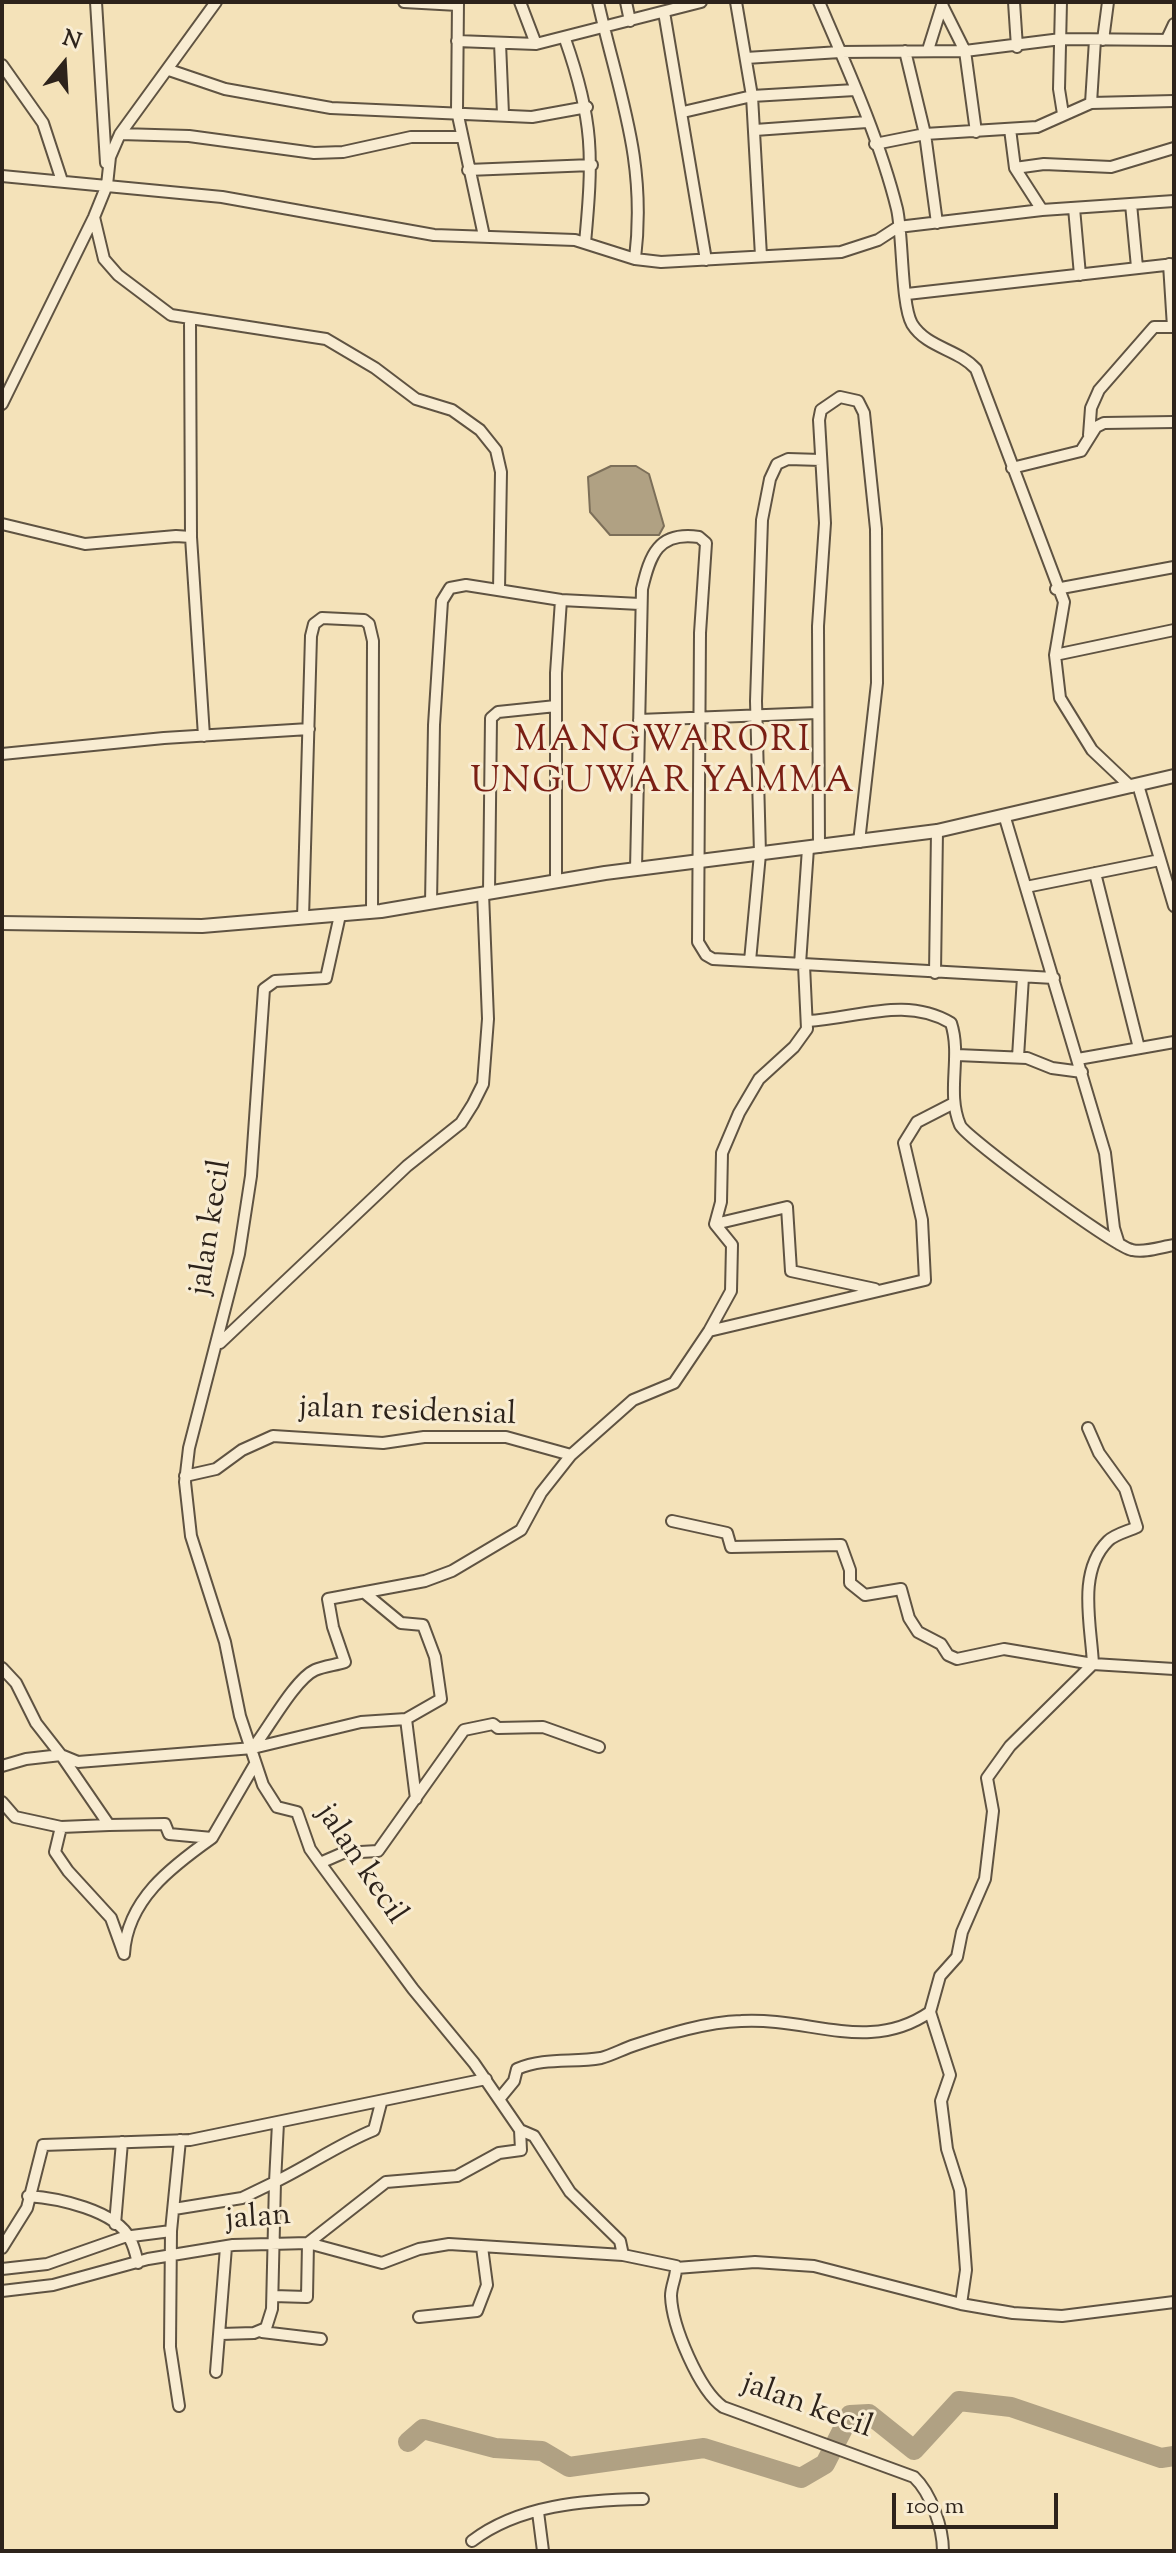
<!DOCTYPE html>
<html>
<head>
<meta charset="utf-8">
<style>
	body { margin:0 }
	#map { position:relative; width:1176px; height:2553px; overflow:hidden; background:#f4e2b9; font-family:"Sorts Mill Goudy",serif }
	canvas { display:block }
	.frame { position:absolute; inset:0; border:4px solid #2d231b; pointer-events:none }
	.north { position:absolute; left:24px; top:24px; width:80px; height:80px; -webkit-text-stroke:6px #f8ecd2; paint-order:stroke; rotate:18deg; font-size:22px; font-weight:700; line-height:32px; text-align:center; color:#2d231b }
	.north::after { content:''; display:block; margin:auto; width:28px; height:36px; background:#2d231b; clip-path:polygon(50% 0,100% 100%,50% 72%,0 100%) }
	.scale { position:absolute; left:892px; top:2493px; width:166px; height:36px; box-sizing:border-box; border:4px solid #2d231b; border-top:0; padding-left:10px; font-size:24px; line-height:28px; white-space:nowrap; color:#2d231b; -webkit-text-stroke:6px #f8ecd2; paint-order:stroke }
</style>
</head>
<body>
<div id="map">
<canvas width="1176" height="2553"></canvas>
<div class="frame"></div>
<div class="north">N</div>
<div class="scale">100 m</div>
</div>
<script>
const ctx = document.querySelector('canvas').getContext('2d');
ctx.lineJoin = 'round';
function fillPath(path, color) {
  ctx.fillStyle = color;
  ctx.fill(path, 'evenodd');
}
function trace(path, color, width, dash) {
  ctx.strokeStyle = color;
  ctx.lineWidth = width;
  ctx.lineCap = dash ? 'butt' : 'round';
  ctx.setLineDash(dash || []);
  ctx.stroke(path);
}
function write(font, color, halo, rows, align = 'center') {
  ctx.font = font + ' "Sorts Mill Goudy",serif';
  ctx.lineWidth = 6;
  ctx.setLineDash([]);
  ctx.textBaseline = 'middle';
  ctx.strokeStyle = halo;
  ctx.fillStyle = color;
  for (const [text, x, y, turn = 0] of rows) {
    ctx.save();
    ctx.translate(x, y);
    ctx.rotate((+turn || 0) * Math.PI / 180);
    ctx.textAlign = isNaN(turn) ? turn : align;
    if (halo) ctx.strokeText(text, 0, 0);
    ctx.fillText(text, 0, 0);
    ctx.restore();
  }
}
const water = new Path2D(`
	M611 466H636L649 474 664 526 659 535H610L590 512 588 477Z`);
fillPath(water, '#b0a183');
trace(water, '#7c6f59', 2);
trace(new Path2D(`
	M408 2442 423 2429 495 2448 542 2451 569 2467 704 2448 801 2478 825 2464 850 2415 869 2414 914 2450 959 2401 1011 2407 1161 2458 1174 2456`), '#b0a183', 20);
const minor = new Path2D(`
	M96 2 106 163
	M404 2 458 5
	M458 2 457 111 484 236
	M520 2 536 44
	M598 2C619 95 647 160 635 259
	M626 2 630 21
	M736 2 752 96 761 256
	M819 2C847 67 880 140 897 209 903 235 901 305 912 324 927 348 958 349 976 369L1064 602 1055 655 1060 698 1092 750 1131 787
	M1014 2 1017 47
	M1061 2 1059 89 1063 114
	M942 5 965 51 976 132
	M664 12 706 260
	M565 39C594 121 593 157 585 243
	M1167 39 1174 24
	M1103 40 1108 2
	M457 41 536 44 701 2
	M500 43 503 114
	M928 50 943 2
	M905 51 925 134 937 223
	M746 58 840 52 965 51 1061 39 1174 40
	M2 65 43 123 62 181
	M169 70 225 89 331 108 532 117 587 107
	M1091 103 1095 40
	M683 112 752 96 855 90
	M1010 129 1015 168 1042 210
	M755 130 867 122
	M120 134 189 136 314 153 343 152 411 137H461
	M875 144 925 134 1037 127 1091 103 1174 101
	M1015 168 1044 164 1111 167 1174 148
	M468 170 592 165
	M2 176 222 197 434 235 575 240 635 259 661 262 841 252 878 240 898 227 1042 210 1174 201
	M1131 204 1137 267
	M1074 208 1080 275
	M94 217 104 259 118 275 171 315 326 339 375 368 416 399 452 410 480 430 496 450 501 472 499 590
	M907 294 1174 264
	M190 320 191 537 204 736
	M2 404 94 217 107 185 110 157 120 134 216 2
	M1089 435 1091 408 1099 390 1154 327H1173L1169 264
	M1012 468 1081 451 1096 427 1104 423 1174 422
	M2 524 85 544 176 536 191 537
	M1056 589 1174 567
	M1055 655 1174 630
	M639 720 817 713
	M2 754 164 738 309 729
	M1138 785 1174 906
	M1005 818 1105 1153 1114 1228 1119 1244
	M819 847 818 626 825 523 819 420 821 410 840 397 858 401 864 413 876 529 877 683 859 842
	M636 869 642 589C650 555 658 531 699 537L706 543 700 633 698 942 706 955 713 959 1054 978
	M1095 873 1139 1048
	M556 881V673L561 600
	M1026 887 1160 860
	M489 892 491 718 498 712 556 706
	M431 903 434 725 442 601 450 588 466 585 561 600 640 604
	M340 915 326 978 275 981 264 989 251 1176 239 1254 189 1448 185 1482 191 1536 225 1642 240 1716 263 1785 277 1807 297 1812 310 1849 320 1863 413 1989 474 2063 520 2130 534 2136 570 2192 620 2241 623 2255 676 2266C677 2276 671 2285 671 2296 672 2326 699 2390 723 2407L914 2477C931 2493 943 2528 943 2551
	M303 918 311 636 314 624 322 618 364 620 369 624 373 641 372 911
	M750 961 760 854 756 701 762 520 770 479 777 464 788 459 821 460
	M800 964 808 848
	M935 973 937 831
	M808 1021C858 1018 906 996 951 1023 962 1057 946 1092 960 1125 965 1137 1115 1247 1132 1250 1145 1253 1161 1247 1174 1245
	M957 1055 1027 1058 1052 1068 1082 1072
	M1018 1057 1023 977
	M1078 1059 1174 1042
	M715 1224 787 1207 791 1271 875 1289
	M709 1331 925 1280 922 1220 904 1143 917 1122 952 1104
	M220 1343 407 1166 461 1123 473 1104 483 1084 488 1019 483 893
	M1088 1428 1099 1453 1125 1489 1137 1527C1129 1531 1115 1534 1108 1541 1077 1572 1091 1624 1093 1664L1174 1669
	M185 1476 216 1469 242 1450 273 1436 383 1443 424 1437H506L571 1455
	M672 1521 727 1533 731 1547 841 1545 850 1570V1583L865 1595 901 1589 909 1618 918 1632 941 1644 948 1655 957 1659 1004 1649 1093 1664
	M366 1594 401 1623 423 1625 435 1657 441 1699 406 1719
	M2 1668 16 1683 36 1723 61 1755
	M253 1748C268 1729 295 1679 315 1670 324 1666 336 1665 345 1662L333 1627 328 1599 425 1581 452 1571 521 1530 541 1493 571 1455 633 1400 674 1383 709 1331 731 1291 732 1245 715 1224 721 1202 722 1153 739 1113 759 1079 794 1047 807 1029 804 965
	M255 1764 212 1838 169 1834 165 1824 109 1825 61 1755 78 1762 253 1748 361 1722 406 1719 416 1799
	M2 1766 26 1759 61 1755
	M2 1802 15 1817 61 1827
	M109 1825 61 1827 55 1852 68 1871 111 1918 124 1954C127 1900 171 1867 212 1838
	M320 1863 343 1853 378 1851 464 1730 493 1724 498 1728 543 1727 599 1747
	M500 2098 514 2081 517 2069C545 2057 572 2063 601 2058 612 2055 623 2049 635 2045 668 2034 706 2022 741 2021 810 2017 869 2054 930 2012
	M28 2196C57 2198 116 2210 130 2239 134 2246 136 2255 138 2263
	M174 2209 242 2198 275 2182 278 2123
	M115 2224 122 2142
	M171 2231 180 2140
	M2 2248 27 2208 43 2145 190 2140 486 2079
	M676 2268 755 2262 814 2266 961 2304 1013 2313 1062 2316 1174 2302
	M2 2269 47 2264 124 2237 171 2231 170 2347 179 2406
	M2 2291 53 2285 148 2259 233 2245 308 2243 386 2182 457 2176 499 2153 521 2150 520 2130
	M273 2296 307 2297 308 2243 382 2263 419 2249 449 2244 623 2255
	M961 2304 966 2270 960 2190 947 2149 941 2101 950 2075 930 2012 940 1976 957 1957 962 1932 985 1879 993 1811 987 1778 1010 1746 1093 1664
	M419 2317 477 2311 487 2285 482 2247
	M262 2332 321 2339
	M221 2334 254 2333 266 2328 272 2309 275 2182C310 2165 339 2144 374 2130L381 2103
	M216 2372 226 2247
	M538 2512 543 2551
	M472 2541C519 2505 585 2500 643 2499`);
const tertiary = new Path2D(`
	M2 923 202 926 381 911 605 873 937 831 1174 776`);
trace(minor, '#5f5342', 14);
trace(tertiary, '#5f5342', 16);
trace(minor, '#f8ecd2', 10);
trace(tertiary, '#f8ecd2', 12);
write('32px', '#2d231b', '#f8ecd2', [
	["jalan kecil",213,1228,-81],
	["jalan residensial",407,1414,2],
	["jalan kecil",359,1865,56],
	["jalan",258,2220,-4],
	["jalan kecil",806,2408,20]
]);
ctx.letterSpacing = '2px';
write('36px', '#7a1f14', '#f8ecd2', [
	["MANGWARORI",663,744],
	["UNGUWAR YAMMA",663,785]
]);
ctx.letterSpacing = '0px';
</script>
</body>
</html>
